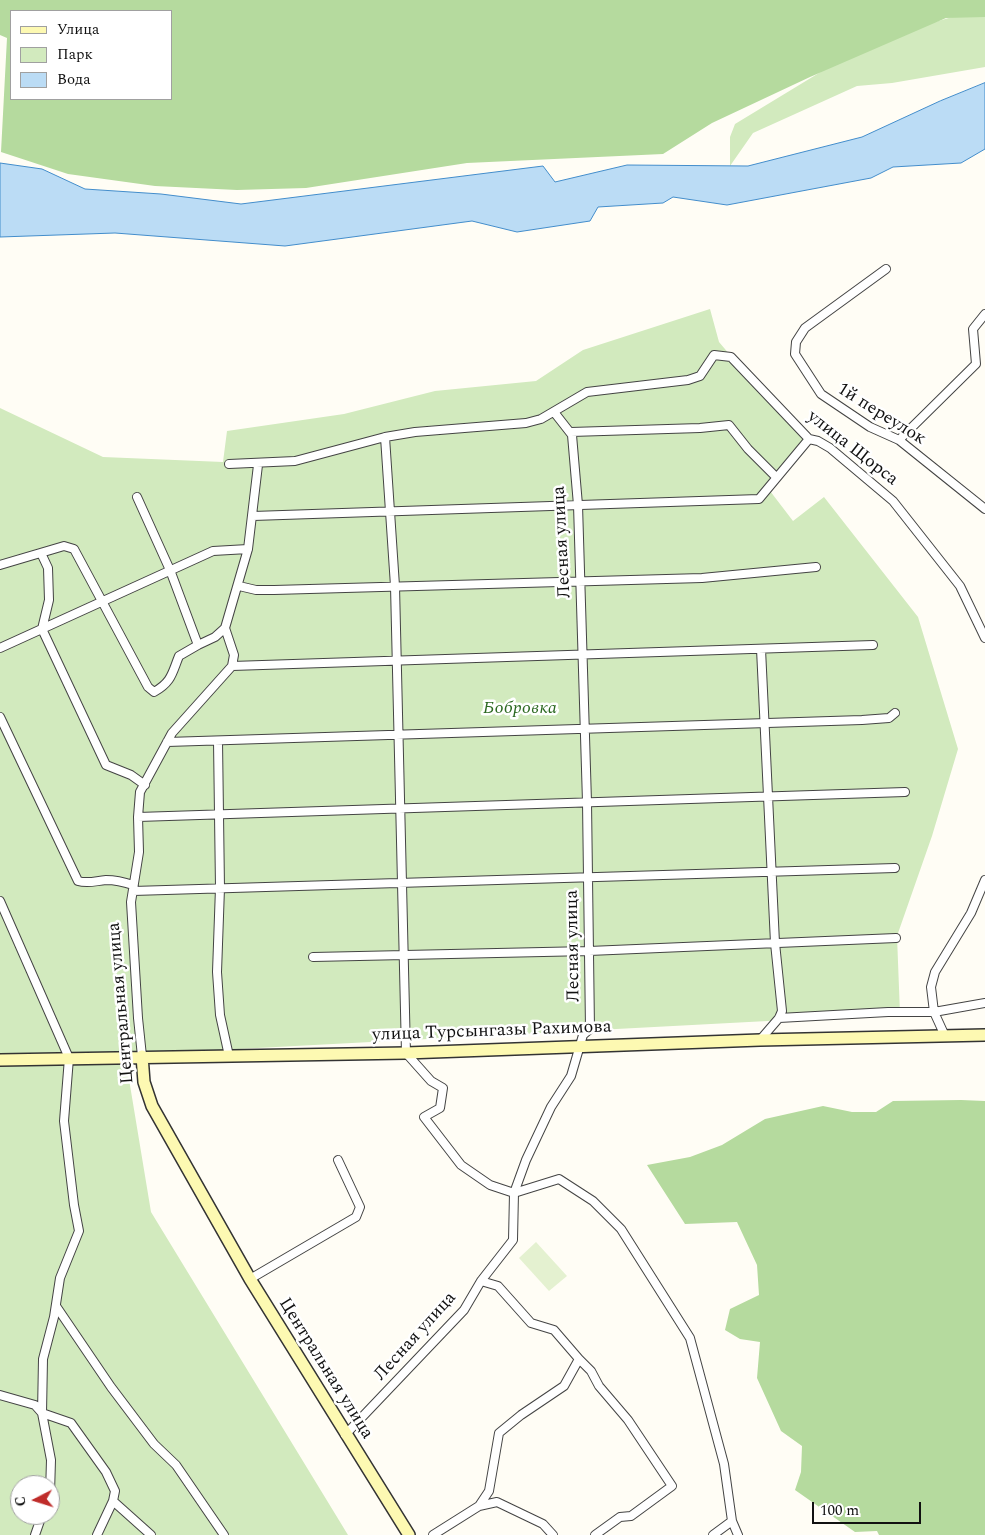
<!DOCTYPE html>
<html>
<head>
<meta charset="utf-8">
<style>
	body { margin:0 }
	#map { position:relative; width:985px; height:1535px; overflow:hidden; background:#fffdf5; font-family:Spectral,serif }
	canvas { display:block }
	.legend { position:absolute; left:10px; top:10px; width:162px; height:90px; box-sizing:border-box; background:#fff; border:1px solid #a0a0a0; margin:0; padding:6px 9px; list-style:none; font-size:15px; color:#111 }
	.legend li { display:flex; align-items:center; gap:10px; height:25px }
	.legend b { width:25px; border:1px solid #a0a0a0 }
	.north { position:absolute; left:10px; top:1475px; width:50px; height:50px; box-sizing:border-box; background:#fff; border:1px solid #a0a0a0; border-radius:50%; rotate:265deg; font-size:14px; font-weight:700; line-height:20px; text-align:center; color:#111 }
	.north::after { content:''; display:block; margin:auto; width:18px; height:22px; background:#bf2c2a; clip-path:polygon(50% 0,100% 100%,50% 72%,0 100%) }
	.scale { position:absolute; left:812px; top:1502px; width:109px; height:22px; box-sizing:border-box; border:2px solid #111; border-top:0; padding-left:6px; font-size:15px; line-height:18px; white-space:nowrap; color:#111; -webkit-text-stroke:4px #fff; paint-order:stroke }
</style>
</head>
<body>
<div id="map">
<canvas width="985" height="1535"></canvas>
<ul class="legend">
<li><b style="height:6px;background:#fdf9b2"></b>Улица</li>
<li><b style="height:14px;background:#d2eabe"></b>Парк</li>
<li><b style="height:14px;background:#bbdcf5"></b>Вода</li>
</ul>
<div class="north">С</div>
<div class="scale">100 m</div>
</div>
<script>
const ctx = document.querySelector('canvas').getContext('2d');
ctx.lineJoin = 'round';
function fillPath(path, color) {
  ctx.fillStyle = color;
  ctx.fill(path, 'evenodd');
}
function trace(path, color, width, dash) {
  ctx.strokeStyle = color;
  ctx.lineWidth = width;
  ctx.lineCap = dash ? 'butt' : 'round';
  ctx.setLineDash(dash || []);
  ctx.stroke(path);
}
function write(font, color, halo, rows, align = 'center') {
  ctx.font = font + ' Spectral,serif';
  ctx.lineWidth = 5;
  ctx.setLineDash([]);
  ctx.textBaseline = 'middle';
  ctx.strokeStyle = halo;
  ctx.fillStyle = color;
  for (const [text, x, y, turn = 0] of rows) {
    ctx.save();
    ctx.translate(x, y);
    ctx.rotate((+turn || 0) * Math.PI / 180);
    ctx.textAlign = isNaN(turn) ? turn : align;
    if (halo) ctx.strokeText(text, 0, 0);
    ctx.fillText(text, 0, 0);
    ctx.restore();
  }
}
fillPath(new Path2D(`
	M985 11V67L892 83 857 86 753 133 730 166V137L735 124 842 59 921 26 966 13Z
	M710 309 719 342 753 382 809 440 767 487 793 521 824 497 918 617 958 749 932 836 897 936 900 1014 125 1055 151 1212 348 1535H0V408L103 457 223 462 227 431 344 414 435 391 536 381 583 350ZM20 1485H50V1515H20Z`), '#d2eabe');
fillPath(new Path2D(`
	M0 0H985V17L946 18 810 77 712 123 663 154 467 163 306 188 237 190 155 186 68 174 1 152 7 38 0 35ZM11 11H171V99H11Z
	M961 1100 985 1101V1535H879L877 1531 855 1532 795 1490 801 1472 802 1446 781 1431 757 1378 760 1342 740 1339 725 1330 730 1309 759 1295 757 1265 737 1222 685 1224 647 1165 690 1157 722 1145 765 1119 823 1106 852 1112H876L893 1101Z`), '#b5da9e');
fillPath(new Path2D(`
	M536 1242 567 1276 549 1291 519 1258Z`), '#e4f1d0');
const water = new Path2D(`
	M985 83V149L961 163 893 167 871 178 727 205 673 197 663 203 598 207 590 221 517 232 472 221 285 246 115 233 0 237V163L42 169 85 189 161 194 241 204 543 166 555 182 627 165 748 166 862 137 940 101Z`);
fillPath(water, '#bbdcf5');
trace(water, '#438dcb', 1);
const street = new Path2D(`
	M886 269 805 328 796 342 795 354 821 394 870 427 899 440 985 509
	M571 432 700 428 729 425 748 449 776 477
	M385 437 395 586 406 1053 431 1081 443 1088 440 1108 424 1117 461 1165 490 1185 514 1193 559 1179 593 1201 621 1229 690 1338 724 1464 732 1521 738 1535
	M899 440 976 364 973 329 985 314
	M229 464 295 461 385 437 415 432 526 423 541 419 587 392 688 380 700 376 714 355 731 357 809 439 818 441 830 448 893 501 960 586 985 638
	M137 497 170 570 198 645 215 637 225 628
	M253 516 759 499 809 439
	M41 553 48 568 49 600 42 629 106 765 131 775 145 785
	M0 565 64 546 74 549 148 687 154 692C172 682 172 673 179 656L198 645
	M239 586 256 590H274L702 578 816 567
	M0 648 213 551 248 549
	M232 666 873 645
	M0 717 78 881C88 884 95 881 106 880 115 880 124 882 133 885
	M218 741 220 888 217 972 220 1015 229 1056
	M167 742 862 720 889 718 895 713
	M138 817 905 792
	M133 891 895 868
	M0 901 69 1058 64 1121 74 1205 79 1231 60 1278 54 1317 43 1359 42 1413 51 1460 50 1493
	M313 957 589 951 896 938
	M779 1018 888 1012H934L985 1003
	M945 1036 934 1012 931 987 935 972 971 913 985 880
	M760 1040 779 1018 782 1011 775 943 761 649
	M142 1056 138 1018 131 902 139 852 138 817 140 792 172 733 232 666 234 655 225 628 248 549 258 465
	M250 1279 356 1217 360 1207 338 1160
	M481 1281 498 1286 531 1323 554 1330 579 1359
	M56 1306 111 1387 154 1444 176 1465 224 1535
	M0 1395 35 1405 42 1413 71 1423 106 1472 115 1491 113 1501 151 1535
	M345 1435 464 1310 481 1281 513 1240 514 1193 526 1160 551 1107 571 1076 583 1035 590 1029 587 802 578 505 572 435 554 412
	M479 1506 497 1502 543 1524 553 1535
	M35 1535 42 1515
	M97 1535 113 1501
	M433 1535 479 1506 489 1491 499 1433 521 1415 564 1386 579 1359 591 1371 599 1386 628 1420 672 1486 631 1516 620 1517 595 1535
	M713 1535 732 1521`);
const secondary = new Path2D(`
	M142 1056 144 1082 152 1106 250 1279 409 1535
	M0 1060 406 1053 760 1040 985 1035`);
trace(street, '#444', 10);
trace(secondary, '#333', 14);
trace(street, '#fff', 8);
trace(secondary, '#fdf9b2', 11);
write('18px', '#111', '#fff', [
	["1й переулок",881,415,32],
	["улица Щорса",852,449,38],
	["Лесная улица",563,542,-93],
	["Лесная улица",574,946,-91],
	["Центральная улица",122,1003,-95],
	["улица Турсынгазы Рахимова",492,1032,-2],
	["Лесная улица",416,1337,-48],
	["Центральная улица",325,1369,58]
]);
write('italic 18px', '#2c6921', '#fff', [
	["Бобровка",520,709]
]);
</script>
</body>
</html>
